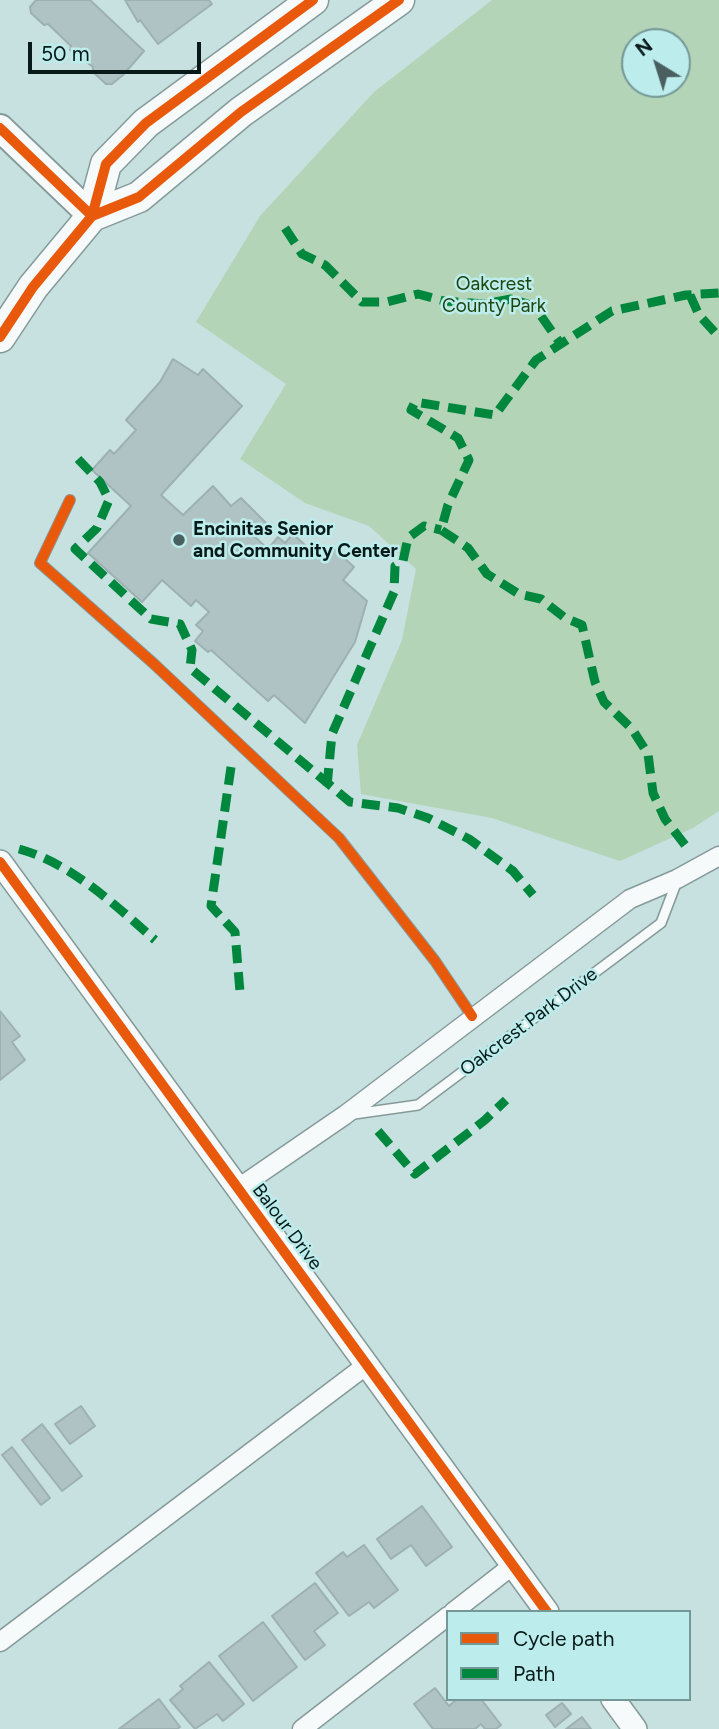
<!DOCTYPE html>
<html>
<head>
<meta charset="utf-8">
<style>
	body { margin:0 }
	#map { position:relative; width:719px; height:1729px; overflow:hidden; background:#c7e1e0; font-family:Figtree,sans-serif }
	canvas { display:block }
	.legend { position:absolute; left:446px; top:1610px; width:245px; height:91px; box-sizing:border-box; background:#bceceb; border:2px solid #749897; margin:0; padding:9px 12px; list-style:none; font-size:21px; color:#071919 }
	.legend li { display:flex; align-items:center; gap:14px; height:35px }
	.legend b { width:35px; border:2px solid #749897 }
	.north { position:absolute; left:621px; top:28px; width:70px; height:70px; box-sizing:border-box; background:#bceceb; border:2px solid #749897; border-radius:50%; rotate:322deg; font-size:19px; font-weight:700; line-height:28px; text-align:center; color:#071919 }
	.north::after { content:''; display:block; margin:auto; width:24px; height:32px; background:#4a5f5f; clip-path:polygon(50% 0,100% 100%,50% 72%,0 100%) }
	.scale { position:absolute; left:28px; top:42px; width:173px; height:32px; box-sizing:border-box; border:4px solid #071919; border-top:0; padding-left:9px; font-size:21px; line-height:24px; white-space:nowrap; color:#071919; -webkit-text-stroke:5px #bceceb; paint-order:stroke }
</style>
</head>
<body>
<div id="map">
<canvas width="719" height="1729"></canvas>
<ul class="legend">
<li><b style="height:9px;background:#e8590c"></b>Cycle path</li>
<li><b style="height:9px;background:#00873e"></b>Path</li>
</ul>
<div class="north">N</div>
<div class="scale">50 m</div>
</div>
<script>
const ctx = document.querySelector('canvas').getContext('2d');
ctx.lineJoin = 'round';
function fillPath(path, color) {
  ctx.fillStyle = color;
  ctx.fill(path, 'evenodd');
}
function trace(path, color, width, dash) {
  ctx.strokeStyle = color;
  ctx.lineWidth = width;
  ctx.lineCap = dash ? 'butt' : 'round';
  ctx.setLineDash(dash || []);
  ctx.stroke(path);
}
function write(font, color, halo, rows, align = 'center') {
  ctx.font = font + ' Figtree,sans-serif';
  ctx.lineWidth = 5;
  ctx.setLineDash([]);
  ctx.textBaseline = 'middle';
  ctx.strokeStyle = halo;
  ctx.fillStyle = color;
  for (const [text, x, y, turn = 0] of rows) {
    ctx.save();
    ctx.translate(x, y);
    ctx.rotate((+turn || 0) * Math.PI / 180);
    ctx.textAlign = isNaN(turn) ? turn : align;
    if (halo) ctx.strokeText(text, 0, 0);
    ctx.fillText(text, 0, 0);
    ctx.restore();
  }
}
fillPath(new Path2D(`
	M492 0H719V811L693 828 620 861 492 818 361 794 357 745 402 640 416 569 369 526 305 503 240 459 286 384 196 322 260 216 374 92ZM635 42H677V84H635Z`), '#b3d4b7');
const building = new Path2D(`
	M36 0H90L144 51 123 75 112 84H106L93 72V67L70 50 71 46 48 24 44 25 31 13 30 7Z
	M125 0H209L212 4 158 44 140 20 138 22Z
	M173 359 198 375 203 369 242 406 161 495 183 515 213 486 231 506 241 498 267 524 255 537 268 549 278 537 285 543 293 534 319 558 331 546 354 567 343 580 367 601 355 642 305 723 274 695 268 701 211 650 208 652 195 641 203 631 196 625 209 612 196 600 191 606 162 580 142 602 88 553 131 506 92 470 110 450 114 454 136 430 126 420 160 382Z
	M0 1011 20 1036 12 1042 25 1060 0 1080Z
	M81 1406 95 1426 70 1444 55 1424Z
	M42 1424 82 1476 62 1491 22 1440Z
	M12 1447 50 1498 41 1505 2 1455Z
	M422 1506 452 1547 426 1566 411 1545 391 1559 377 1539Z
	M364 1545 398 1590 374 1608 369 1602 349 1616 316 1573 343 1552 347 1557Z
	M315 1583 338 1613 314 1631 325 1645 305 1660 272 1616Z
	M263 1622 297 1667 253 1701 219 1656Z
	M209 1662 244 1704 223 1721 217 1714 195 1729 170 1700 183 1689 180 1686Z
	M435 1688 449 1706 457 1699H481L501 1725 496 1729H485L481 1724 475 1729H433L414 1704Z
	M159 1699 180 1727 177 1729H119Z
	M562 1703 571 1714 555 1727 546 1715Z
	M582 1717 591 1729H566Z`);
fillPath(building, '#afc3c5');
trace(building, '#9db0b2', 2);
const service = new Path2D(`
	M70 500 40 563 153 663 339 838 435 961 472 1016
	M354 1114 418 1105 661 923 677 881`);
const minor = new Path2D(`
	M237 1189 345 1115 630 899 677 879 719 856
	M453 1612 512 1566
	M0 1642 368 1364
	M302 1729 448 1616`);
const tertiary = new Path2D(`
	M0 862 547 1612
	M613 1699 635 1729`);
const secondary = new Path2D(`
	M0 128 92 216`);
const primary = new Path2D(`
	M92 216 139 197 241 112 399 0
	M0 337 33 287 92 216 106 164 146 123 313 0`);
trace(service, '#859a99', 12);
trace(minor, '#859a99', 21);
trace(tertiary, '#859a99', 26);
trace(secondary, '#859a99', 30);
trace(primary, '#859a99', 33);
trace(service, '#f7fafa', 9);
trace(minor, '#f7fafa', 18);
trace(tertiary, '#f7fafa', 23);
trace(secondary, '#f7fafa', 26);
trace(primary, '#f7fafa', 30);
trace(new Path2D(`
	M285 228 302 254 325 265 362 302H387L418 294 444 301 485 304 511 299 534 306 560 343
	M690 295 699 315 719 337
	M78 459 100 482 109 500 97 528 75 549 151 619 180 624 192 650 190 668 350 802 398 808 428 818 469 839 513 871 533 895
	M231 767 211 906 235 932 240 992
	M327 786 332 734 394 592 395 566 403 561 408 538 424 526 441 530
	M685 845 665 819 653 793 648 754 632 729 604 702 595 682 582 625 565 618 541 599 519 594 487 574 468 548 441 530 448 505 469 460 458 438 411 410 415 402 495 415 536 360 612 311 686 295 719 293
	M19 849C71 863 115 905 155 940
	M378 1131 415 1174 485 1120 506 1100`), '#00873e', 9, [18, 9]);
trace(new Path2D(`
	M0 128 92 216
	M92 216 139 197 241 112 399 0
	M0 337 33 287 92 216 106 164 146 123 313 0
	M70 500 40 563 153 663 339 838 435 961 472 1016
	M0 862 547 1612`), '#e8590c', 10);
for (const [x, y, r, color] of [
	[179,540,7,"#4a5f5f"]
]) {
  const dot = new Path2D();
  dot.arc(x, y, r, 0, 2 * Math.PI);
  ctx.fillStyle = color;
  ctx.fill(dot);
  trace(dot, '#bceceb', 2.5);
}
write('19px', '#1c440b', '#bceceb', [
	["Oakcrest",494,284],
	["County Park",494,306]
]);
write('bold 19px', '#071919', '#bceceb', [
	["Encinitas Senior",193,529],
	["and Community Center",193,551]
], 'left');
write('19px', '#071919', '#bceceb', [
	["Oakcrest Park Drive",529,1022,-37],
	["Balour Drive",287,1227,53]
]);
</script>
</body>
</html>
